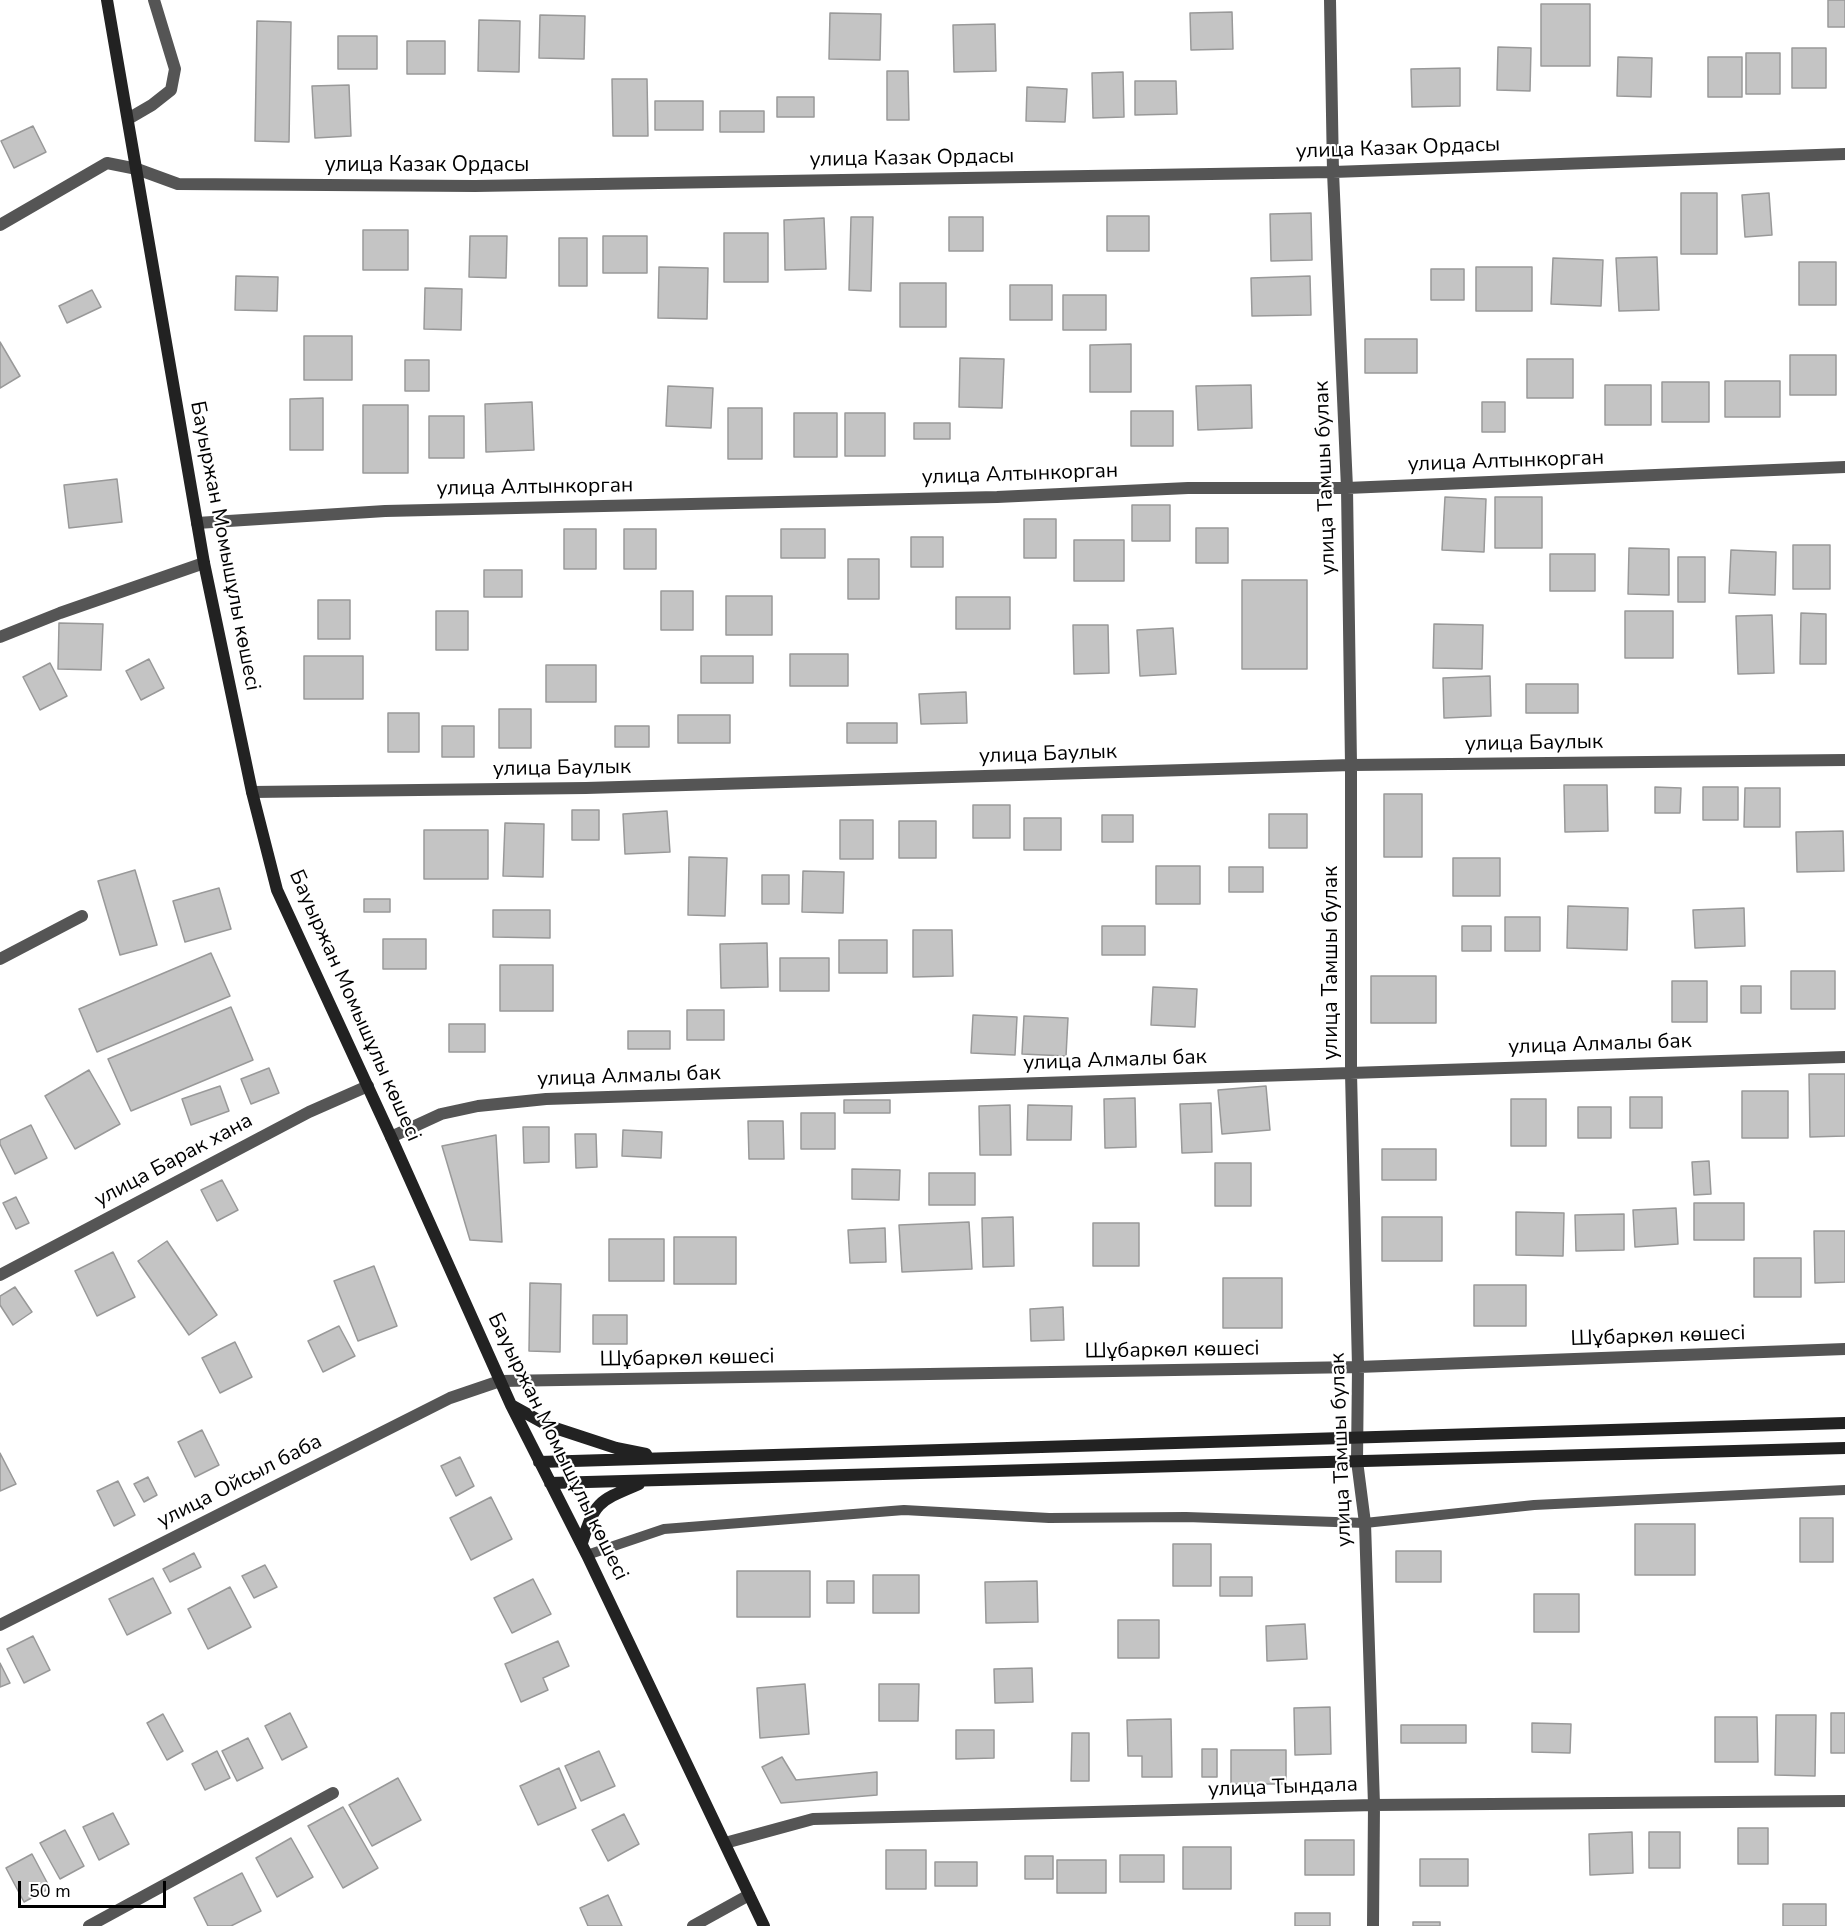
<!DOCTYPE html>
<html>
<head>
<meta charset="utf-8">
<style>
	body { margin:0 }
	#map { position:relative; width:1845px; height:1926px; overflow:hidden; background:#fff; font-family:"Nunito Sans",sans-serif }
	canvas { display:block }
	.scale { position:absolute; left:18px; top:1881px; width:148px; height:27px; box-sizing:border-box; border:3px solid #000; border-top:0; padding-left:8px; font-size:18px; line-height:21px; white-space:nowrap; color:#000; -webkit-text-stroke:4px #fff; paint-order:stroke }
</style>
</head>
<body>
<div id="map">
<canvas width="1845" height="1926"></canvas>
<div class="scale">50 m</div>
</div>
<script>
const ctx = document.querySelector('canvas').getContext('2d');
ctx.lineJoin = 'round';
function fillPath(path, color) {
  ctx.fillStyle = color;
  ctx.fill(path, 'evenodd');
}
function trace(path, color, width, dash) {
  ctx.strokeStyle = color;
  ctx.lineWidth = width;
  ctx.lineCap = dash ? 'butt' : 'round';
  ctx.setLineDash(dash || []);
  ctx.stroke(path);
}
function write(font, color, halo, rows, align = 'center') {
  ctx.font = font + ' "Nunito Sans",sans-serif';
  ctx.lineWidth = 4.5;
  ctx.setLineDash([]);
  ctx.textBaseline = 'middle';
  ctx.strokeStyle = halo;
  ctx.fillStyle = color;
  for (const [text, x, y, turn = 0] of rows) {
    ctx.save();
    ctx.translate(x, y);
    ctx.rotate((+turn || 0) * Math.PI / 180);
    ctx.textAlign = isNaN(turn) ? turn : align;
    if (halo) ctx.strokeText(text, 0, 0);
    ctx.fillText(text, 0, 0);
    ctx.restore();
  }
}
const building = new Path2D(`
	M1828 0H1845V27H1828Z
	M1541 4H1590V66H1541Z
	M1232 12 1233 49 1191 50 1190 13Z
	M830 13 881 14 880 60 829 59Z
	M540 15 585 16 584 59 539 58Z
	M479 20 520 21 519 72 478 71Z
	M257 21 291 22 289 142 255 141Z
	M995 24 996 71 954 72 953 25Z
	M338 36H377V69H338Z
	M407 41H445V74H407Z
	M1498 47 1531 48 1530 91 1497 90Z
	M1792 48H1826V88H1792Z
	M1746 53H1780V94H1746Z
	M1618 57 1652 58 1651 97 1617 96Z
	M1708 57H1742V97H1708Z
	M1460 68V106L1412 107 1411 69Z
	M887 71H908L909 120H887Z
	M1123 72 1124 117 1093 118 1092 73Z
	M612 79H647L648 136H613Z
	M1135 81H1176L1177 114 1135 115Z
	M349 85 351 136 315 138 312 86Z
	M1027 87 1067 89 1065 122 1026 121Z
	M777 97H814V117H777Z
	M655 101H703V130H655Z
	M720 111H764V132H720Z
	M33 126 46 152 14 168 1 141Z
	M1681 193H1717V254H1681Z
	M1769 193 1772 235 1745 237 1742 195Z
	M1311 213 1312 260 1271 261 1270 214Z
	M1107 216H1149V251H1107Z
	M851 217H873L871 291 849 290Z
	M949 217H983V251H949Z
	M824 218 826 269 785 270 784 220Z
	M363 230H408V270H363Z
	M724 233H768V282H724Z
	M470 236H507L506 278 469 277Z
	M603 236H647V273H603Z
	M559 238H587V286H559Z
	M1657 257 1659 310 1619 311 1616 258Z
	M1553 258 1603 260 1601 306 1551 304Z
	M1799 262H1836V305H1799Z
	M659 267 708 268 707 319 658 318Z
	M1476 267H1532V311H1476Z
	M1431 269H1464V300H1431Z
	M236 276 278 277 277 311 235 310Z
	M1310 276 1311 315 1252 316 1251 278Z
	M900 283H946V327H900Z
	M1010 285H1052V320H1010Z
	M425 288 462 289 461 330 424 329Z
	M92 290 101 307 67 323 59 306Z
	M1063 295H1106V330H1063Z
	M304 336H352V380H304Z
	M1365 339H1417V373H1365Z
	M0 342 20 376 0 388Z
	M1131 344V392H1090V345Z
	M1790 355H1836V395H1790Z
	M960 358 1004 359 1002 408 959 407Z
	M1527 359H1573V398H1527Z
	M405 360H429V391H405Z
	M1725 381H1780V417H1725Z
	M1662 382H1709V422H1662Z
	M1251 385 1252 428 1198 430 1196 386Z
	M1605 385H1651V425H1605Z
	M668 386 713 388 711 428 666 426Z
	M323 398V450H290V399Z
	M532 402 534 450 486 452 485 404Z
	M1482 402H1505V432H1482Z
	M363 405H408V473H363Z
	M728 408H762V459H728Z
	M1131 411H1173V446H1131Z
	M794 413H837V457H794Z
	M845 413H885V456H845Z
	M429 416H464V458H429Z
	M914 423H950V439H914Z
	M117 479 122 522 69 528 64 485Z
	M1445 497 1486 499 1484 552 1442 550Z
	M1495 497H1542V548H1495Z
	M1132 505H1170V541H1132Z
	M1024 519H1056V558H1024Z
	M1196 528H1228V563H1196Z
	M564 529H596V569H564Z
	M624 529H656V569H624Z
	M781 529H825V558H781Z
	M911 537H943V567H911Z
	M1074 540H1124V581H1074Z
	M1793 545H1830V589H1793Z
	M1629 548 1669 549V595L1628 594Z
	M1731 550 1776 552 1775 595 1729 593Z
	M1550 554H1595V591H1550Z
	M1678 557H1705V602H1678Z
	M848 559H879V599H848Z
	M484 570H522V597H484Z
	M1242 580H1307V669H1242Z
	M661 591H693V630H661Z
	M726 596H772V635H726Z
	M956 597H1010V629H956Z
	M318 600H350V639H318Z
	M436 611H468V650H436Z
	M1625 611H1673V658H1625Z
	M1801 613 1826 614V664H1800Z
	M1772 615 1774 673 1738 674 1736 616Z
	M59 623 103 624 101 670 58 669Z
	M1434 624 1483 625 1482 669 1433 668Z
	M1073 625H1108L1109 673 1074 674Z
	M1173 628 1176 674 1140 676 1137 630Z
	M790 654H848V686H790Z
	M304 656H363V699H304Z
	M701 656H753V683H701Z
	M149 659 164 688 141 700 126 671Z
	M50 663 67 696 40 710 23 677Z
	M546 665H596V702H546Z
	M1490 676 1491 716 1444 718 1443 678Z
	M1526 684H1578V713H1526Z
	M966 692 967 723 921 724 919 694Z
	M499 709H531V748H499Z
	M388 713H419V752H388Z
	M678 715H730V743H678Z
	M847 723H897V743H847Z
	M442 726H474V757H442Z
	M615 726H649V747H615Z
	M1564 785H1607L1608 831 1565 832Z
	M1655 787 1681 788 1680 813H1655Z
	M1703 787H1738V820H1703Z
	M1745 788H1780V827H1744Z
	M1384 794H1422V857H1384Z
	M973 805H1010V838H973Z
	M572 810H599V840H572Z
	M667 811 670 852 625 854 623 814Z
	M1269 814H1307V848H1269Z
	M1102 815H1133V842H1102Z
	M1024 818H1061V850H1024Z
	M840 820H873V859H840Z
	M899 821H936V858H899Z
	M505 823 544 824 543 877 503 876Z
	M424 830H488V879H424Z
	M1843 831 1844 871 1797 872 1796 832Z
	M689 857 727 858 725 916 688 915Z
	M1453 858H1500V896H1453Z
	M1156 866H1200V904H1156Z
	M1229 867H1263V892H1229Z
	M135 870 157 945 120 955 98 881Z
	M803 871 844 872 843 913 802 912Z
	M762 875H789V904H762Z
	M219 888 231 929 185 942 173 901Z
	M364 899H390V912H364Z
	M1568 906 1628 908 1627 950 1567 948Z
	M1744 908 1745 946 1695 948 1693 910Z
	M493 910H550V938L493 937Z
	M1505 917H1540V951H1505Z
	M1102 926H1145V955H1102Z
	M1462 926H1491V951H1462Z
	M913 930H952L953 976 913 977Z
	M383 939H426V969H383Z
	M839 940H887V973H839Z
	M767 943 768 987 721 988 720 944Z
	M211 953 230 996 97 1052 79 1009Z
	M780 958H829V991H780Z
	M500 965H553V1011H500Z
	M1791 971H1835V1009H1791Z
	M1371 976H1436V1023H1371Z
	M1672 981H1707V1022H1672Z
	M1741 986H1761V1013H1741Z
	M1153 987 1197 989 1195 1027 1151 1025Z
	M231 1007 253 1060 131 1111 108 1059Z
	M687 1010H724V1040H687Z
	M973 1015 1017 1017 1015 1055 971 1053Z
	M1024 1016 1068 1018 1066 1056 1022 1054Z
	M449 1024H485V1052H449Z
	M628 1031H670V1049H628Z
	M269 1068 279 1093 251 1104 241 1079Z
	M89 1070 120 1124 75 1149 45 1096Z
	M1809 1074H1845V1136L1810 1137Z
	M220 1086 229 1111 191 1125 182 1099Z
	M1266 1086 1270 1130 1222 1134 1218 1090Z
	M1742 1091H1788V1138H1742Z
	M1630 1097H1662V1128H1630Z
	M1135 1098 1136 1147 1105 1148 1104 1099Z
	M1511 1099H1546V1146H1511Z
	M844 1100H890V1113H844Z
	M1211 1103 1212 1152 1182 1153 1180 1104Z
	M1010 1105 1011 1155H980L979 1106Z
	M1028 1105 1072 1106 1071 1140H1027Z
	M1578 1107H1611V1138H1578Z
	M801 1113H835V1149H801Z
	M748 1121H783L784 1159H749Z
	M31 1125 47 1158 15 1174 0 1144V1140Z
	M523 1127H549V1162L524 1163Z
	M623 1130 662 1132 661 1158 622 1156Z
	M575 1134H596L597 1167 576 1168Z
	M496 1135 502 1242 470 1240 442 1146Z
	M1382 1149H1436V1180H1382Z
	M1709 1161 1711 1194 1694 1195 1692 1162Z
	M1215 1163H1251V1206H1215Z
	M852 1169 900 1170 899 1200 852 1199Z
	M929 1173H975V1205H929Z
	M222 1180 238 1210 217 1221 201 1190Z
	M16 1197 29 1223 16 1229 3 1203Z
	M1694 1203H1744V1240H1694Z
	M1676 1208 1678 1244 1635 1247 1633 1210Z
	M1516 1212 1564 1213 1563 1256 1516 1255Z
	M1624 1214V1250L1576 1251 1575 1215Z
	M1013 1217 1014 1266 983 1267 982 1218Z
	M1382 1217H1442V1261H1382Z
	M969 1222 972 1269 902 1272 899 1225Z
	M1093 1223H1139V1266H1093Z
	M885 1228 886 1262 850 1263 848 1230Z
	M1814 1231H1845V1282L1815 1283Z
	M674 1237H736V1284H674Z
	M609 1239H664V1281H609Z
	M167 1241 217 1315 189 1335 138 1261Z
	M113 1252 135 1297 97 1316 75 1271Z
	M1754 1258H1801V1297H1754Z
	M374 1266 397 1326 358 1341 334 1281Z
	M1223 1278H1282V1328H1223Z
	M530 1283 561 1284 560 1352 529 1351Z
	M1474 1285H1526V1326H1474Z
	M15 1287 32 1312 13 1325 0 1305V1296Z
	M1063 1307 1064 1340 1031 1341 1030 1309Z
	M593 1315H627V1344H593Z
	M339 1326 355 1356 323 1372 308 1341Z
	M235 1342 252 1377 220 1393 202 1358Z
	M202 1430 219 1465 195 1477 178 1442Z
	M0 1453 16 1484 0 1491Z
	M460 1457 474 1486 456 1496 441 1466Z
	M148 1477 157 1495 144 1502 134 1484Z
	M118 1481 135 1515 114 1526 97 1491Z
	M491 1497 512 1539 471 1560 450 1518Z
	M1800 1518H1833V1562H1800Z
	M1635 1524H1695V1575H1635Z
	M1173 1544H1211V1586H1173Z
	M1396 1551H1441V1582H1396Z
	M194 1553 201 1567 170 1582 163 1569Z
	M265 1565 277 1587 254 1598 242 1576Z
	M737 1571H810V1617H737Z
	M873 1575H919V1613H873Z
	M1220 1577H1252V1596H1220Z
	M153 1578 171 1613 127 1635 109 1599Z
	M533 1579 551 1614 512 1633 494 1598Z
	M827 1581H854V1603H827Z
	M1037 1581 1038 1622 986 1623 985 1582Z
	M230 1587 251 1627 208 1649 188 1609Z
	M1534 1594H1579V1632H1534Z
	M1118 1620H1159V1658H1118Z
	M1305 1624 1307 1659 1267 1661 1266 1626Z
	M33 1636 50 1670 24 1683 7 1649Z
	M558 1641 569 1666 543 1678 548 1690 521 1702 505 1664Z
	M0 1663 10 1683 0 1687Z
	M1032 1668 1033 1702 995 1703 994 1669Z
	M805 1684 809 1734 760 1738 757 1688Z
	M879 1684H919L918 1721H879Z
	M1330 1707 1331 1754 1295 1755 1294 1708Z
	M290 1713 307 1747 282 1760 265 1726Z
	M1831 1713H1845V1753H1831Z
	M163 1714 183 1751 167 1760 147 1723Z
	M1776 1715H1816L1815 1776 1775 1775Z
	M1715 1717H1757L1758 1762H1715Z
	M1171 1719 1172 1777H1142V1756H1128L1127 1720Z
	M1532 1723 1571 1724 1570 1753 1532 1752Z
	M1401 1725H1466V1743H1401Z
	M956 1730H994V1758L956 1759Z
	M1072 1733H1089V1781H1071Z
	M248 1738 263 1768 237 1781 222 1751Z
	M1202 1749H1217V1777H1202Z
	M1231 1750H1286V1784H1231Z
	M217 1751 230 1778 205 1790 192 1764Z
	M599 1751 615 1786 581 1801 565 1766Z
	M782 1757 796 1780 877 1772V1795L781 1803 762 1767Z
	M559 1768 576 1808 538 1825 520 1786Z
	M398 1778 421 1820 372 1846 349 1805Z
	M343 1807 378 1868 343 1888 308 1826Z
	M113 1813 129 1844 99 1860 83 1827Z
	M624 1814 639 1844 608 1861 592 1830Z
	M1738 1828H1768V1864H1738Z
	M65 1830 84 1866 60 1879 40 1843Z
	M1632 1832 1633 1873 1590 1875 1589 1834Z
	M1649 1832H1680V1868H1649Z
	M291 1838 313 1877 277 1897 256 1858Z
	M1305 1840H1354V1875H1305Z
	M1183 1847H1231V1889H1183Z
	M886 1850H926V1889H886Z
	M32 1854 50 1888 24 1902 6 1868Z
	M1120 1855H1164V1882H1120Z
	M1025 1856H1053V1879H1025Z
	M1420 1859H1468V1886H1420Z
	M1057 1860H1106V1893H1057Z
	M935 1862H977V1886H935Z
	M242 1873 261 1911 231 1926H208L194 1898Z
	M608 1895 622 1926H588L580 1908Z
	M1783 1904H1826V1926H1783Z
	M1295 1913H1330V1926H1295Z
	M1413 1922H1440V1926H1413Z`);
fillPath(building, '#c4c4c4');
trace(building, '#999', 1.5);
trace(new Path2D(`
	M587 1555 664 1529 904 1510 1049 1518 1186 1517 1365 1523 1534 1505 1845 1490`), '#555', 10);
trace(new Path2D(`
	M1330 0 1333 172 1347 488 1351 765V1073L1358 1367 1357 1461 1365 1523 1374 1805 1373 1926
	M128 119 152 105 171 90 175 69 154 0
	M0 225 107 163 137 169 178 184 475 186 1333 172 1845 154
	M197 523 385 511 997 497 1188 488H1347L1845 467
	M0 637 60 613 204 563
	M252 792 586 788 1351 765 1845 760
	M0 959 82 916
	M391 1137 441 1114 478 1106 546 1099 1845 1057
	M0 1275 309 1112 368 1086
	M0 1625 450 1398 500 1381 1358 1367 1845 1349
	M725 1843 813 1819 1374 1805 1845 1801
	M89 1926 333 1793
	M693 1926 749 1895`), '#555', 12);
trace(new Path2D(`
	M107 0 204 563 252 792 277 890 391 1137 511 1405 587 1555 764 1926
	M511 1405 549 1426 616 1448 646 1454
	M539 1462 1845 1423
	M550 1483 1845 1448
	M582 1543C595 1501 599 1501 639 1484`), '#222', 12);
write('21px', '#000', '#fff', [
	["улица Казак Ордасы",1398,149,-2],
	["улица Казак Ордасы",912,159,-1],
	["улица Казак Ордасы",427,166],
	["улица Алтынкорган",1506,462,-2],
	["улица Алтынкорган",1020,475,-2],
	["улица Тамшы булак",1326,478,-92],
	["улица Алтынкорган",535,488,-1],
	["Бауыржан Момышұлы көшесі",224,546,79],
	["улица Баулык",1534,744,-1],
	["улица Баулык",1048,755,-2],
	["улица Баулык",562,769,-1],
	["улица Тамшы булак",1332,963,-90],
	["Бауыржан Момышұлы көшесі",354,1006,66],
	["улица Алмалы бак",1600,1045,-2],
	["улица Алмалы бак",1115,1061,-2],
	["улица Алмалы бак",629,1077,-2],
	["улица Барак хана",174,1161,-28],
	["Шұбаркөл көшесі",1658,1337,-2],
	["Шұбаркөл көшесі",1172,1351,-1],
	["Шұбаркөл көшесі",687,1359,-1],
	["Бауыржан Момышұлы көшесі",557,1447,64],
	["улица Тамшы булак",1342,1450,-92],
	["улица Ойсыл баба",240,1482,-27],
	["улица Тындала",1283,1788,-2]
]);
</script>
</body>
</html>
